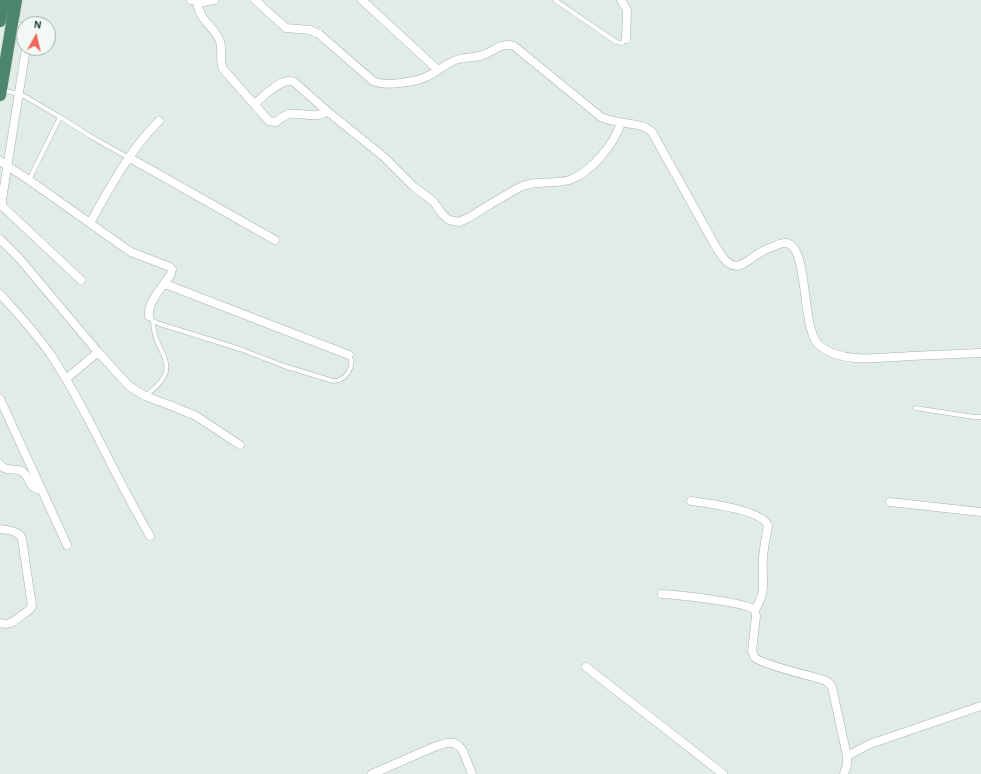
<!DOCTYPE html>
<html>
<head>
<meta charset="utf-8">
<style>
	body { margin:0 }
	#map { position:relative; width:981px; height:774px; overflow:hidden; background:#e2ece6; font-family:"Alegreya Sans",sans-serif }
	canvas { display:block }
	.north { position:absolute; left:16px; top:16px; width:40px; height:40px; box-sizing:border-box; background:#f2f9f4; border:1px solid #9faea6; border-radius:50%; rotate:8deg; font-size:11px; font-weight:700; line-height:16px; text-align:center; color:#223d30 }
	.north::after { content:''; display:block; margin:auto; width:14px; height:18px; background:#f1635b; clip-path:polygon(50% 0,100% 100%,50% 72%,0 100%) }
</style>
</head>
<body>
<div id="map">
<canvas width="981" height="774"></canvas>
<div class="north">N</div>
</div>
<script>
const ctx = document.querySelector('canvas').getContext('2d');
ctx.lineJoin = 'round';
function trace(path, color, width, dash) {
  ctx.strokeStyle = color;
  ctx.lineWidth = width;
  ctx.lineCap = dash ? 'butt' : 'round';
  ctx.setLineDash(dash || []);
  ctx.stroke(path);
}
const service = new Path2D(`
	M555 0 616 42 622 43 626 39
	M2 90 19 94 26 97 60 117 90 136 129 158
	M29 180 60 117
	M149 316 153 321 160 324 240 349 284 366 333 381C345 381 356 367 349 355
	M145 396C188 365 153 355 153 321
	M915 408 974 417H981`);
const minor = new Path2D(`
	M191 0 203 2 214 0
	M255 0 286 28 310 30 319 34 373 81C385 87 418 82 430 75 439 70 448 62 459 59 467 57 475 58 483 55 496 51 499 42 514 46L601 117C617 125 640 121 652 132L716 247C719 251 721 256 725 260 737 272 745 263 756 255 762 251 768 248 775 246 779 244 785 242 789 244 809 252 801 332 820 346 844 365 884 357 911 356 935 355 958 354 981 353
	M362 0 438 70
	M621 0 627 10 626 39
	M197 1C199 21 213 25 220 41 223 50 219 60 223 69L269 121 276 122C280 119 285 115 289 114 303 112 315 120 327 111
	M11 25 24 28
	M26 48 2 200V206L81 280
	M254 104C264 97 282 76 294 82L327 111 384 157 414 187 433 201 443 215 449 220 459 222 466 219C480 211 493 202 508 194 514 190 522 185 530 184 542 181 556 184 569 180 591 173 614 144 621 123
	M130 158 275 240
	M0 161 29 180 125 248 131 252 170 267 172 269 171 274C164 285 147 303 149 316
	M90 223C109 189 131 148 159 121
	M0 239 19 258 98 352 129 386 145 396 172 406 196 416 240 445
	M165 284 349 355
	M0 294C17 313 36 333 51 355 89 413 115 477 150 536
	M66 379 98 352
	M0 399 67 545
	M0 464C8 474 15 466 23 472 30 477 29 490 40 489
	M691 501C707 503 763 510 768 526 766 536 764 547 763 557 761 579 768 589 755 610L756 616 752 651C753 652 754 656 754 657 760 664 810 676 821 679L828 682 832 687 847 756V765L844 774
	M890 502 981 512
	M0 529C8 530 19 531 22 539L32 606C30 611 26 612 22 615 14 621 10 626 0 623
	M662 594C679 595 745 602 755 610
	M586 667 723 774
	M847 756 870 744 981 706
	M372 774 434 747 446 743H454L459 746 463 751 472 774`);
const trunk = new Path2D(`
	M0 21 4 0
	M0 95 16 0`);
trace(service, '#a5b4ac', 5);
trace(minor, '#a5b4ac', 9);
trace(trunk, '#c1c9c5', 13);
trace(service, '#fff', 4);
trace(minor, '#fff', 8);
trace(trunk, '#4a856c', 12);
</script>
</body>
</html>
